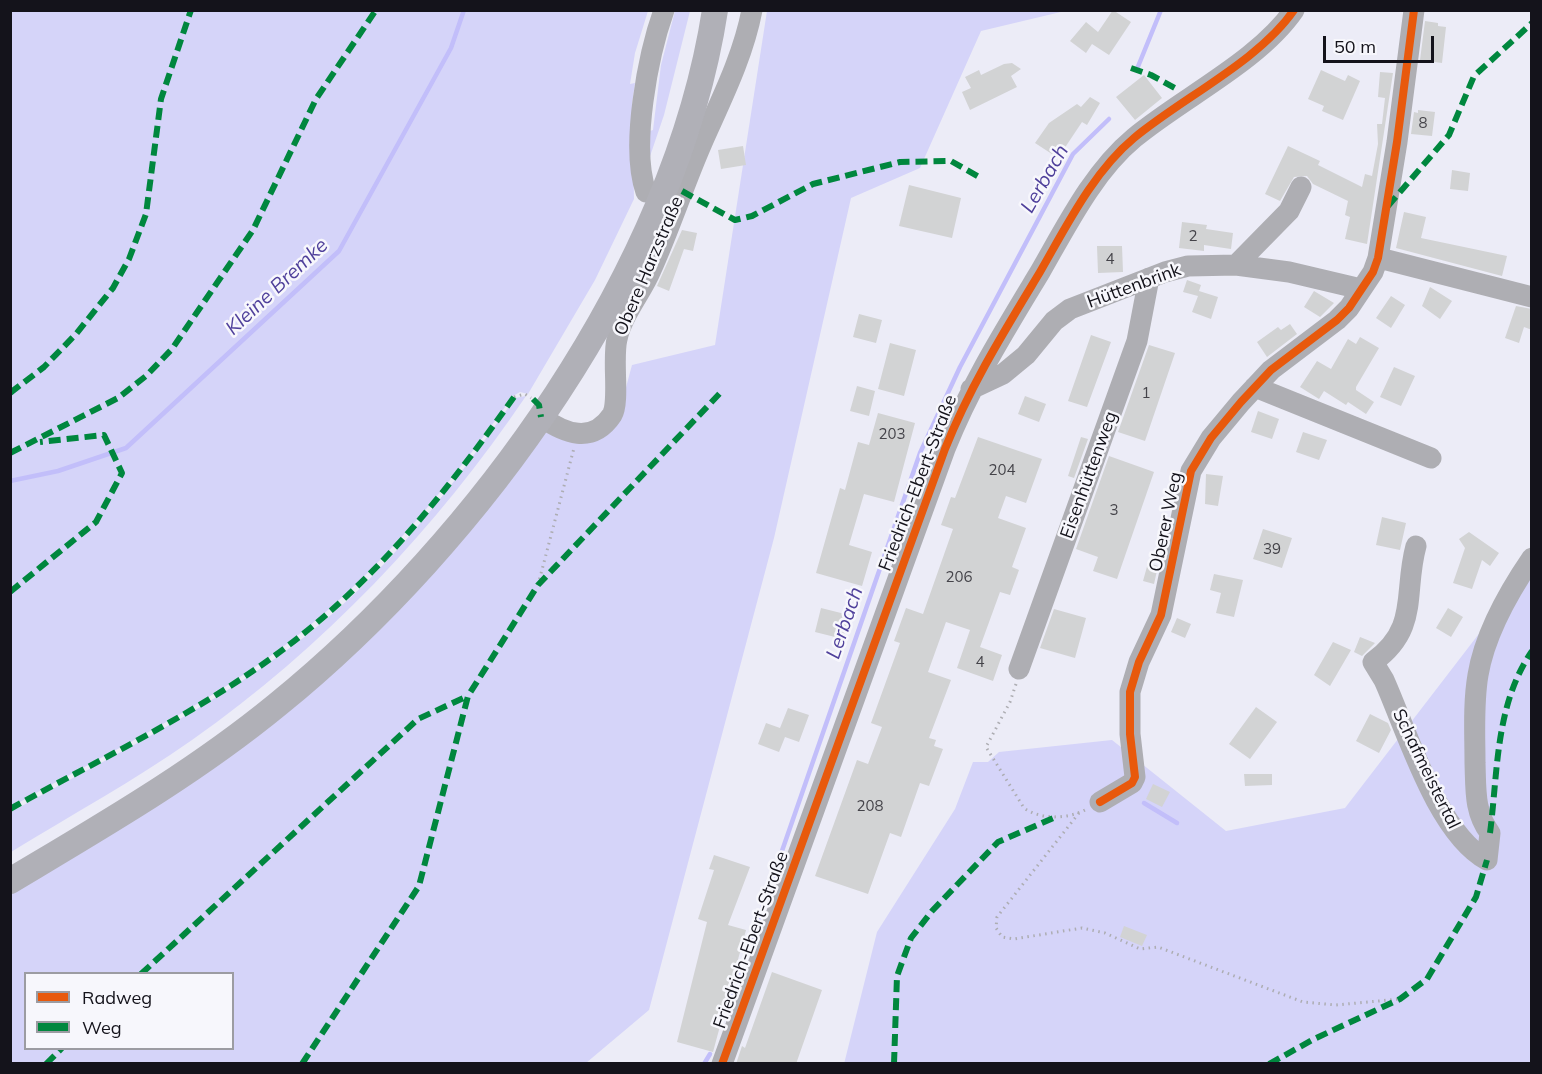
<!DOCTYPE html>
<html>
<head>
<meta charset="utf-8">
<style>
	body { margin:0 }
	#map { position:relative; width:1542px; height:1074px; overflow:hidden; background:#ececf7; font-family:Mulish,sans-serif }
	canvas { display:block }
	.frame { position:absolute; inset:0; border:12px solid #14131b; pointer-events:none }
	.legend { position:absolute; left:24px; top:972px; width:210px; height:78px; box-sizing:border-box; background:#f7f7fc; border:2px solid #9c9ca2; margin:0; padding:8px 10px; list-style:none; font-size:18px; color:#14131b }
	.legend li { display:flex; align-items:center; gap:12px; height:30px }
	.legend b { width:30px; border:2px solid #9c9ca2 }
	.scale { position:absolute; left:1323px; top:36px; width:111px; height:27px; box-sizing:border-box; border:3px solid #14131b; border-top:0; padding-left:8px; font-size:18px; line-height:21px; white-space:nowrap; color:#14131b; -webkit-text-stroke:4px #f7f7fc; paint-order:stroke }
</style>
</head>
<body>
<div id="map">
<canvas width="1542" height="1074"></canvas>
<div class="frame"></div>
<ul class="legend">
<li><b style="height:8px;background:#e8590c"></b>Radweg</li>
<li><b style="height:8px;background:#00873e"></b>Weg</li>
</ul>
<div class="scale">50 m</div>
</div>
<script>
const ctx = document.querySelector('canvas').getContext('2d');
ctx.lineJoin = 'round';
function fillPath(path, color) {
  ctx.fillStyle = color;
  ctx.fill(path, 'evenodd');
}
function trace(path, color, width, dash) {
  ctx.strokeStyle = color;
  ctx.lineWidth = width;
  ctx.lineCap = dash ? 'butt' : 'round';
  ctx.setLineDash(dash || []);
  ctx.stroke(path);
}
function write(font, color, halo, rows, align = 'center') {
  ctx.font = font + ' Mulish,sans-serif';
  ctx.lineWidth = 5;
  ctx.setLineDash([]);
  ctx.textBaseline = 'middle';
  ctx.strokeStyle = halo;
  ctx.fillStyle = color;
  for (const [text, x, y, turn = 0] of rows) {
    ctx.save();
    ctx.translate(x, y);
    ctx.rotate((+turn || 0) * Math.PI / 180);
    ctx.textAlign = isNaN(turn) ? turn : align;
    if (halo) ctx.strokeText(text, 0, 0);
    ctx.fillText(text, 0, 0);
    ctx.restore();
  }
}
fillPath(new Path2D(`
	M11 11H648L635 53 630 84 635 83 632 104 634 199 595 280 528 394 520 392 513 396C452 482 385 565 302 632 214 703 109 752 11 807Z
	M675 11H690L664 115 646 168 647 132 653 130 661 65Z
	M767 11H1065L981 31 920 168 851 198 774 538 649 1010 586 1063 11 1064V891L210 766 544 432 569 440 621 406 632 365 715 345ZM26 974H232V1048H26Z
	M526 396C436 529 323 648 192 740 134 781 71 815 11 852V812C109 757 213 707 303 638 388 573 454 484 515 398Z
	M1531 566V1063L844 1064 877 932 955 809 973 762H988L999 752 1112 740 1226 831 1345 808Z`), '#d5d4f9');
trace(new Path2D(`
	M1137 69 1161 10
	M10 481 58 471 126 448 339 251 451 48 464 10
	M1144 803 1177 823
	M731 998 920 453 960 367 1073 154 1109 119
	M704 1064 710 1054`), '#c2befa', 4.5);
fillPath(new Path2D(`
	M1113 10 1131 22 1109 55 1092 44 1086 53 1070 41 1086 22 1098 32Z
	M1425 21 1438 23V26L1446 27 1442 63 1420 60Z
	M1012 63 1021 69 1011 76 1017 87 970 110 962 92 971 88 965 77 979 70 981 75 1004 64Z
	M1321 70 1345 81 1348 75 1360 81 1343 120 1322 111 1324 106 1308 99Z
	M1380 72 1393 73 1367 244 1345 239 1350 217 1345 215 1348 201 1313 184 1307 176 1294 177 1280 201 1265 194 1288 146 1320 161 1318 165 1362 187 1365 174 1372 176 1378 144 1377 124H1382L1385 98 1378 97Z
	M1144 75 1162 98 1135 120 1116 97Z
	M1090 97 1100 103 1087 125 1082 122 1058 158 1035 143 1049 123 1077 104 1081 107Z
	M1418 110 1435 112 1432 136 1411 134 1414 112 1418 113Z
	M743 146 746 165 721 169 718 150Z
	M1452 170 1470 173 1468 191 1450 189Z
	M909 185 961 198 952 238 899 226Z
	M1404 212 1426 217 1421 238 1507 256 1502 276 1396 248Z
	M1182 222 1207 225 1206 229 1233 233 1231 249 1204 245V251L1179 248Z
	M682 230 697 233 693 251 684 249 669 291 657 286Z
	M1097 246H1122L1123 272 1098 273Z
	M1187 280 1201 285 1199 291 1218 297 1211 319 1192 312 1198 296 1183 292Z
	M1430 287 1452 301 1440 319 1422 306Z
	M1314 291 1334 303 1320 317 1304 307Z
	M1391 296 1405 305 1391 328 1376 318Z
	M1516 306 1532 309V330L1524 327 1519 343 1505 338Z
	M859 314 882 320 876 343 853 337Z
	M1290 324 1297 334 1267 357 1257 342 1278 327 1281 330Z
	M1091 335 1111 342 1087 407 1068 401Z
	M1360 337 1379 348 1356 387V390L1374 402 1366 414 1348 402 1346 405 1324 391 1319 399 1300 387 1317 361 1331 369 1348 339 1356 344Z
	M890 343 916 350 904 396 878 389Z
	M1149 345 1175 353 1145 441 1118 432Z
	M1394 367 1415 376 1401 406 1380 397Z
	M857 386 875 391 869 416 850 411Z
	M1025 396 1046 404 1039 422 1018 414Z
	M1258 411 1279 419 1272 439 1251 432Z
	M878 413 915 423 894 502 864 494 849 545 872 552 862 586 816 573 840 488 845 490 858 442 869 445Z
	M1303 432 1327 440 1319 460 1296 452Z
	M978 437 1042 459 1026 503 1006 496 998 518 1026 528 1012 567 1019 570 1010 595 1000 592 980 647 1002 655 993 681 957 668 970 630 946 622 928 672 951 680 929 738 936 740 934 746 943 749 929 786 920 783 901 837 890 833 868 894 815 876 857 760 868 764 882 727 871 723 900 643 894 641 906 608 923 614 953 529 941 525 951 497 955 498Z
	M1081 437 1088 439 1074 478 1068 476Z
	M1109 456 1154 472 1117 579 1093 571 1098 557 1076 549Z
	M1206 474 1223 476 1218 506 1205 504Z
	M1382 517 1406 523 1400 550 1376 545Z
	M1263 529 1292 538 1282 568 1253 559Z
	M1469 532 1499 553 1490 566 1482 560 1472 589 1453 583 1465 548 1459 539Z
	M1148 563 1158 566 1154 584 1143 581Z
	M1214 574 1243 580 1234 617 1216 613 1221 593 1210 590Z
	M821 608 849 615 843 639 815 632Z
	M1448 608 1463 617 1451 637 1436 628Z
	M1054 609 1086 618 1075 658 1040 648Z
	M1177 618 1191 624 1185 638 1171 632Z
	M1360 637 1375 643 1362 656 1354 652Z
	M1333 642 1351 650 1330 686 1314 675Z
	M1256 707 1277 722 1250 759 1229 744Z
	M788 708 809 715 799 742 785 737 779 752 758 744 766 723 780 728Z
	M1370 714 1388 723 1391 730 1379 753 1356 741Z
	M1244 774H1272V785L1245 786Z
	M1153 784 1170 792 1162 807 1146 799Z
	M714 855 750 867 728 925 746 930 713 1052 677 1042 707 922 698 919 714 870 709 869Z
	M1124 926 1147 935 1142 946 1120 937Z
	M772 972 822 990 796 1064H736L742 1046 745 1048Z`), '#d2d3d4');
trace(new Path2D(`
	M514 397 525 394 531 398
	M538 585 574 448
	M1016 684 1010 702 986 747 1024 808C1041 820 1067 819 1085 810
	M1079 813 997 917 996 928 1002 937 1014 939 1082 928 1105 933 1140 949 1158 947 1303 1002 1336 1005 1400 999`), '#adadb2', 3, [1.5, 4.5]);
trace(new Path2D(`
	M646 192C630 147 648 55 664 10
	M1383 259 1532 297
	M1236 265 1289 211 1301 187
	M1255 387 1431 458
	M971 389 1003 374 1026 355 1054 321 1070 309 1165 272 1188 266 1236 265 1289 272 1361 289
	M541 417C564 433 592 445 612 415 620 402 612 359 617 339 622 315 642 292 651 270 670 228 684 184 702 143 721 100 743 57 752 10
	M1416 546C1403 593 1420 628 1373 662L1384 680C1407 731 1437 833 1487 860L1490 833C1474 812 1476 789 1475 763 1475 734 1473 704 1478 675 1485 633 1508 593 1532 558
	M1019 669 1137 341 1149 278
	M1100 802 1132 783 1135 777 1130 734V692L1139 662 1161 615 1191 471 1211 438 1241 402 1271 370 1337 320 1349 308 1373 272 1378 258 1397 142 1414 10
	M722 1064 945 449C970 386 1005 330 1040 272 1066 227 1093 172 1134 138 1182 98 1259 61 1294 10`), '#aeaeb3', 21);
trace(new Path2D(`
	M10 881C102 826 194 773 277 705 479 541 675 271 715 10`), '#b0b0b7', 26);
trace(new Path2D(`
	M1131 68 1151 75 1175 88
	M682 191 735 220 752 216 813 184 900 162 951 161 981 178
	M1388 206 1449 135 1474 76 1532 23
	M10 393 44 367 76 334 113 288 129 259 146 214 161 99 191 10
	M533 399 539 405 541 417
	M10 453 118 398 146 376 172 349 253 230 316 99 376 10
	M10 592 96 522 122 473 104 435 40 442
	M10 809C109 754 215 705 303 634 387 567 453 483 514 397
	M1490 833C1498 772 1495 705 1532 651
	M141 974 418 719 468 696
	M46 1064 62 1048
	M302 1064 419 886 468 696 538 585 723 390
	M894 1064 897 976 911 938 932 911 998 842 1058 816
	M1269 1064 1314 1039 1400 999 1427 979 1476 897 1487 860`), '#00873e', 6, [12, 6]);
trace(new Path2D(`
	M1100 802 1132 783 1135 777 1130 734V692L1139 662 1161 615 1191 471 1211 438 1241 402 1271 370 1337 320 1349 308 1373 272 1378 258 1397 142 1414 10
	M722 1064 945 449C970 386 1005 330 1040 272 1066 227 1093 172 1134 138 1182 98 1259 61 1294 10`), '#e8590c', 8);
write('15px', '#444349', null, [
	["8",1423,123],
	["2",1193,236],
	["4",1110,259],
	["1",1146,393],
	["203",892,434],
	["204",1002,470],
	["3",1114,510],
	["39",1272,549],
	["206",959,577],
	["4",980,662],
	["208",870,806]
]);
write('18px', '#14131b', '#f7f7fc', [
	["Obere Harzstraße",649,266,-67],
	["Hüttenbrink",1134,286,-20],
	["Eisenhüttenweg",1089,475,-70],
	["Friedrich-Ebert-Straße",918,483,-69],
	["Oberer Weg",1166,522,-78],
	["Schafmeistertal",1426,769,64],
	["Friedrich-Ebert-Straße",751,940,-70]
]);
write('italic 20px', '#4f409b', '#f7f7fc', [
	["Lerbach",1045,179,-60],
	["Kleine Bremke",277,287,-43],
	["Lerbach",845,623,-71]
]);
</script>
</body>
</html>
